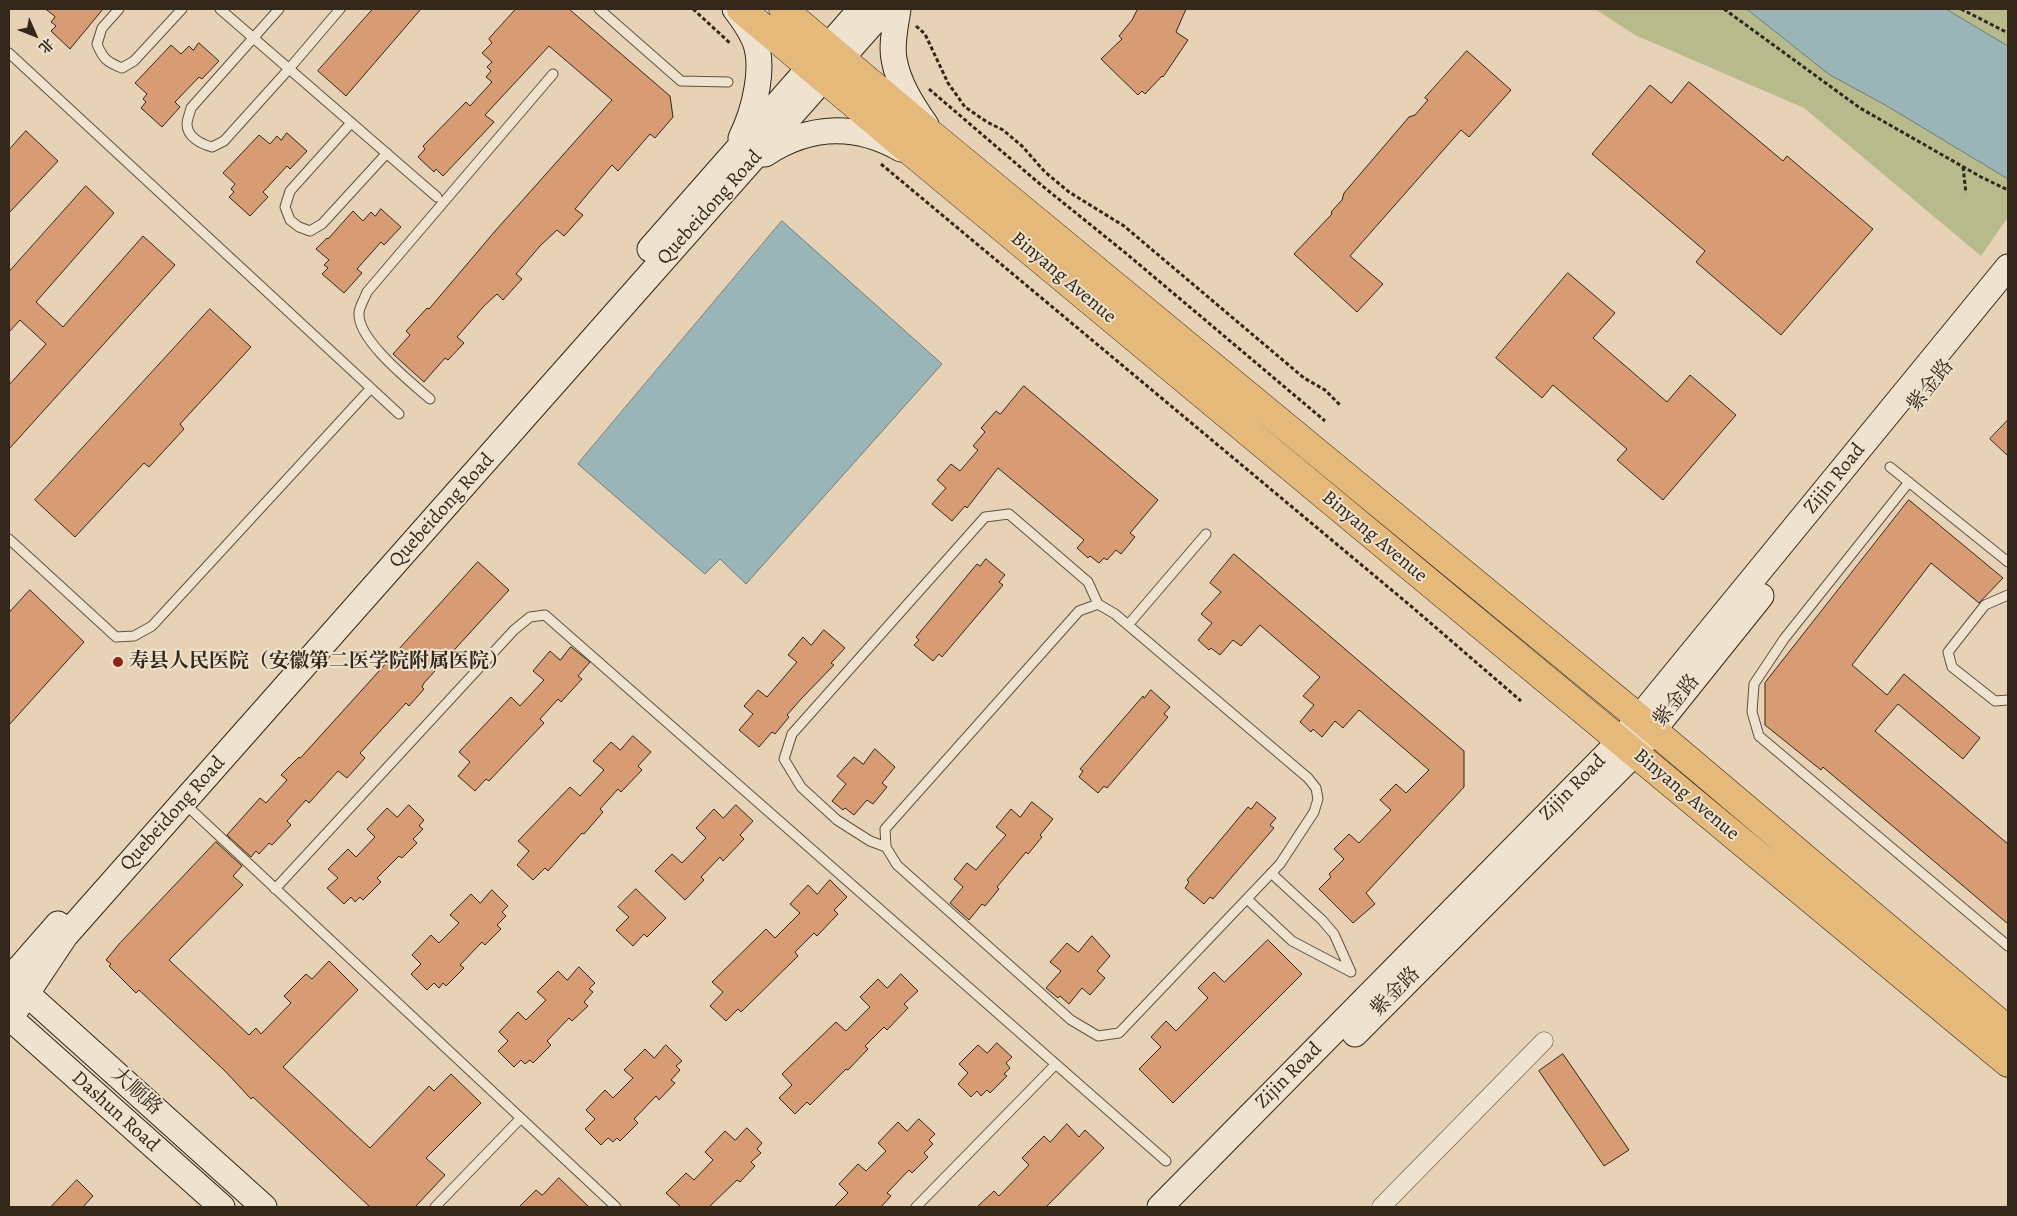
<!DOCTYPE html>
<html>
<head>
<meta charset="utf-8">
<style>
	body { margin:0 }
	#map { position:relative; width:2017px; height:1216px; overflow:hidden; background:#e7d2b5; font-family:Alegreya,"Noto Serif SC",serif }
	canvas { display:block }
	.frame { position:absolute; inset:0; border:10px solid #322719; pointer-events:none }
	.north { position:absolute; left:10px; top:10px; width:50px; height:50px; -webkit-text-stroke:4px #efe2cf; paint-order:stroke; rotate:134deg; font-size:14px; font-weight:700; line-height:20px; text-align:center; color:#322719 }
	.north::after { content:''; display:block; margin:auto; width:18px; height:22px; background:#322719; clip-path:polygon(50% 0,100% 100%,50% 72%,0 100%) }
</style>
</head>
<body>
<div id="map">
<canvas width="2017" height="1216"></canvas>
<div class="frame"></div>
<div class="north">北</div>
</div>
<script>
const ctx = document.querySelector('canvas').getContext('2d');
ctx.lineJoin = 'round';
function fillPath(path, color) {
  ctx.fillStyle = color;
  ctx.fill(path, 'evenodd');
}
function trace(path, color, width, dash) {
  ctx.strokeStyle = color;
  ctx.lineWidth = width;
  ctx.lineCap = dash ? 'butt' : 'round';
  ctx.setLineDash(dash || []);
  ctx.stroke(path);
}
function write(font, color, halo, rows, align = 'center') {
  ctx.font = font + ' Alegreya,"Noto Serif SC",serif';
  ctx.lineWidth = 4;
  ctx.setLineDash([]);
  ctx.textBaseline = 'middle';
  ctx.strokeStyle = halo;
  ctx.fillStyle = color;
  for (const [text, x, y, turn = 0] of rows) {
    ctx.save();
    ctx.translate(x, y);
    ctx.rotate((+turn || 0) * Math.PI / 180);
    ctx.textAlign = isNaN(turn) ? turn : align;
    if (halo) ctx.strokeText(text, 0, 0);
    ctx.fillText(text, 0, 0);
    ctx.restore();
  }
}
fillPath(new Path2D(`
	M1595 9H2008V217L1981 256 1804 108 1635 35Z`), '#b7bb8c');
const water = new Path2D(`
	M1747 9H1946L2008 46V179L1887 106 1830 75Z
	M782 221 942 364 746 584 720 559 705 574 578 464Z`);
fillPath(water, '#9ab5b7');
trace(water, '#707c78', 1);
const building = new Path2D(`
	M46 9H103L70 49 51 31 56 26 51 22 55 17Z
	M373 9H421L346 96 318 71Z
	M516 9H569L670 96 673 117 655 138 650 134 618 171 612 165 575 209 583 215 564 236 557 230 540 246 516 274 522 279 503 300 497 294 484 306 457 337 464 343 448 360 445 358 424 382 393 354 410 335 406 331 427 308 429 309 496 230 612 100 549 46 485 115 494 122 443 176 436 169 434 172 418 157 425 149 423 146 466 102 470 106 492 82 486 77 491 71 487 67 492 62 482 53 492 43 489 39Z
	M1138 9H1186L1176 32 1188 40 1163 77 1162 76 1145 94 1142 91 1138 95 1101 59 1122 39 1119 36 1132 20Z
	M199 43 219 61 202 79 199 77 175 102 180 107 162 127 141 108 146 102 143 99 147 94 135 83 171 45 181 54 189 46 193 50Z
	M1467 51 1511 90 1469 137 1461 130 1350 256 1383 284 1357 312 1294 254 1332 214 1331 212 1342 200 1344 193 1409 117 1415 115 1428 100 1425 98Z
	M1689 82 1783 161 1787 156 1873 229 1781 335 1696 262 1705 251 1592 154 1650 85 1671 103Z
	M26 131 58 161 9 213V150Z
	M287 133 307 151 290 169 287 166 263 192 268 197 250 216 229 197 234 192 231 189 235 184 223 173 259 135 270 144 277 136 281 140Z
	M86 186 114 213 36 302 63 327 143 236 175 265 9 449V385L46 344 20 320 9 332V272Z
	M381 209 401 227 384 245 381 242 357 269 362 273 344 293 322 274 328 268 324 265 329 260 316 249 327 238 328 239 353 211 363 221 371 212 375 216Z
	M1568 273 1615 313 1593 338 1667 402 1690 375 1736 415 1663 500 1617 460 1627 449 1553 385 1542 398 1496 358Z
	M210 309 251 347 180 424 184 429 149 467 144 463 75 537 35 500Z
	M1024 386 1158 500 1130 533 1135 537 1121 554 1116 550 1107 560 1104 558 1099 563 1090 556 1088 558 1077 548 1084 540 998 468 967 508 965 506 952 521 932 504 946 488 937 480 951 464 960 471 978 450 973 446 985 432 981 428 996 411 1000 414Z
	M2008 420V456L1990 439Z
	M1909 500 2003 578 1979 603 1931 563 1852 665 1887 695 1904 674 1980 738 1963 759 1898 704 1875 731 2008 844V924L1823 767 1821 770 1765 725V683Z
	M1234 554 1464 751V787L1366 893 1375 904 1353 923 1319 889 1331 877 1329 874 1344 859 1334 849 1349 834 1359 843 1391 810 1380 800 1396 784 1406 793 1429 770 1359 710 1343 728 1335 721 1322 737 1313 729 1311 732 1300 722 1314 705 1303 696 1320 677 1260 625 1241 646 1233 640 1220 655 1211 648 1209 650 1198 640 1212 623 1201 614 1221 592 1210 583Z
	M986 559 1005 575 999 582 1003 585 942 657 939 654 933 661 914 645 919 640 916 637 977 564 980 566Z
	M478 562 509 590 424 683 422 687 424 689 409 706 406 703 360 753 365 758 347 778 338 771 309 803 306 800 287 821 291 825 272 845 269 843 259 854 256 851 251 857 227 835 260 798 266 803 287 780 281 775 299 757 300 758Z
	M30 590 84 642 9 725V613Z
	M824 630 845 648 831 663 834 665 801 699 787 715 789 717 775 734 772 732 759 747 739 730 753 714 744 706 758 690 767 697 797 662 788 655 803 637 811 645Z
	M571 647 590 662 578 676 582 679 561 702 558 699 540 719 544 723 489 781 486 779 475 791 458 776 470 762 459 752 511 697 520 706 544 680 533 671 550 651 560 660Z
	M1151 690 1170 707 1164 714 1168 717 1107 788 1104 786 1098 793 1079 777 1083 771 1080 769 1143 696 1144 698Z
	M633 736 651 752 638 766 642 770 621 792 618 789 600 809 603 812 584 834 582 833 548 871 545 868 533 880 517 865 529 851 518 841 570 787 580 796 604 770 593 761 611 742 620 750Z
	M875 749 895 767 882 783 887 787 873 804 867 800 854 815 845 808 843 810 832 801 846 784 837 776 854 757 863 764Z
	M1032 802 1053 819 1040 835 1042 837 1028 854 1026 852 997 887 999 889 985 906 982 904 969 920 950 903 963 887 954 879 967 863 976 870 991 852 1006 835 996 827 1011 809 1020 817Z
	M1257 802 1276 818 1270 825 1274 828 1213 899 1210 897 1204 904 1185 888 1189 882 1187 880 1248 807 1251 809Z
	M409 805 424 820 419 826 423 829 413 839 417 843 402 858 399 856 377 878 381 882 363 900 360 897 355 902 351 897 344 904 327 888 338 878 328 869 348 849 356 857 375 837 367 829 387 808 397 817Z
	M736 805 753 821 740 835 744 839 723 861 720 857 701 877 704 880 685 900 655 871 672 854 682 863 706 838 696 828 714 809 723 818Z
	M216 842 242 866 233 876 243 885 169 960 249 1035 256 1028 261 1034 291 1003 284 996 306 974 312 979 329 961 358 990 283 1067 370 1148 429 1086 434 1091 451 1074 481 1103 426 1158 445 1175 415 1207H370L253 1097 251 1099 225 1071 139 990 136 993 109 966 111 964 106 960 120 943Z
	M830 880 847 897 834 910 838 914 817 936 814 933 795 952 798 956 741 1012 738 1009 726 1021 710 1006 723 992 712 982 766 929 775 938 800 913 790 904 808 885 817 894Z
	M636 889 666 918 647 937 644 934 633 946 616 930 629 917 618 907Z
	M492 890 508 906 502 912 506 916 497 925 501 929 485 945 482 942 460 965 464 968 446 986 443 983 439 988 434 983 427 990 411 974 421 964 412 955 431 935 439 943 459 923 450 915 471 894 480 903Z
	M1092 936 1110 956 1097 971 1105 978 1090 995 1082 988 1069 1004 1060 996 1058 998 1046 988 1061 971 1050 962 1067 943 1078 952Z
	M1268 940 1302 974 1173 1103 1139 1069 1161 1047 1151 1037 1166 1021 1176 1031 1208 998 1198 988 1214 972 1224 982Z
	M579 967 595 983 589 989 593 992 584 1002 588 1006 572 1021 569 1018 547 1041 551 1045 533 1063 530 1060 525 1064 521 1060 514 1067 498 1051 508 1041 499 1032 518 1012 526 1020 546 1000 537 992 558 971 567 980Z
	M901 974 918 991 904 1004 908 1008 887 1030 884 1027 865 1046 868 1049 848 1070 846 1069 810 1105 807 1102 795 1114 779 1098 792 1085 782 1074 836 1022 846 1031 870 1007 860 997 878 979 887 988Z
	M997 1043 1012 1057 1006 1063 1010 1068 1004 1074 1007 1076 990 1093 987 1090 981 1096 977 1091 971 1097 958 1084 968 1073 959 1064 978 1045 987 1053Z
	M666 1045 682 1061 676 1066 680 1070 671 1080 675 1083 659 1100 656 1096 634 1119 638 1123 620 1141 617 1138 613 1142 608 1138 601 1145 585 1129 595 1119 586 1110 605 1090 613 1098 633 1078 624 1070 645 1049 654 1058Z
	M1563 1054 1629 1150 1604 1166 1539 1071Z
	M919 1119 935 1134 929 1140 933 1144 924 1153 928 1157 912 1173 909 1170 887 1193 891 1196 881 1207H834L848 1193 839 1184 858 1164 866 1171 886 1151 878 1143 898 1122 907 1131Z
	M1067 1124 1079 1137 1085 1130 1104 1148 1046 1207H977L994 1191 999 1196 1029 1165 1022 1158 1044 1136 1050 1142Z
	M747 1128 762 1143 757 1149 761 1153 751 1162 755 1166 740 1182 737 1180 709 1207H681L666 1193 686 1173 694 1180 713 1160 705 1152 725 1131 735 1140Z
	M559 1178 589 1207H519L536 1190 542 1195Z
	M77 1180 93 1196 83 1207H51Z`);
fillPath(building, '#d89c75');
trace(building, '#322719', 1);
const lane = new Path2D(`
	M119 9 102 28 97 44C103 59 107 62 122 68L134 61 182 9
	M220 9 437 197
	M279 9 191 108C190 113 187 119 187 124 187 137 201 144 212 147L224 141 288 70 340 9
	M599 9 681 81 728 82
	M9 53 399 414
	M351 123 290 191 285 207 290 220 299 227 310 231 322 224 387 153
	M430 399C412 383 357 340 359 313 359 307 365 298 367 292L553 74
	M1890 467 2008 562
	M1909 482 1784 639 1754 684 1752 712 1759 736 2008 946
	M9 539 116 637 134 636 152 626 371 388
	M2008 595 1985 605 1948 652 1952 667 1995 701 2008 700
	M1098 604 1115 614 1308 778 1316 788 1318 799 1314 812 1280 864 1119 1033 1098 1036 1071 1020 897 865 886 847 885 829 1079 611Z
	M1128 625 1206 534
	M185 804 616 1207
	M886 847 870 841 837 820 801 787 784 759 792 734 985 517 1009 514 1088 582 1098 604
	M1271 873 1322 920 1334 934 1351 972
	M275 889 514 630 530 617 545 615 1166 1161
	M1247 899 1292 941 1351 972
	M435 1207 520 1119
	M916 1207 1056 1064`);
const street = new Path2D(`
	M1381 1207 1544 1041`);
const secondary = new Path2D(`
	M735 9C742 18 749 28 754 39 766 66 754 112 741 138
	M898 9C896 24 891 43 894 59 898 83 912 105 926 125
	M765 154C809 125 855 123 901 149
	M650 249 861 9
	M9 980 58 924
	M15 983 264 1207
	M9 1017 222 1207
	M9 1020 65 936 885 9
	M1355 1034 1635 753 1761 596
	M1160 1207 1620 741 2008 267`);
const highway = new Path2D(`
	M741 9 917 157 2008 1063
	M783 9 937 139 1639 718 2008 1030`);
trace(lane, '#5f5240', 11);
trace(street, '#5f5240', 19);
trace(secondary, '#322719', 27);
trace(highway, '#322719', 29);
trace(new Path2D(`
	M693 9 731 44
	M1724 9 1860 108 1981 177 2008 190
	M1961 9 2008 33
	M916 26 925 34 948 83 965 107 987 122 1003 130 1022 146 1045 172 1069 192 1124 226 1304 378 1325 390 1340 405
	M929 89 1040 184 1128 255 1325 421
	M881 164 1412 607 1521 701
	M1963 167 1966 193`), '#322719', 3, [4, 2.5]);
trace(lane, '#efe2cf', 9);
trace(street, '#efe2cf', 18);
trace(secondary, '#efe2cf', 25);
trace(highway, '#e4b97a', 28);
for (const [x, y, r, color] of [
	[118,662,6,"#8f2418"]
]) {
  const dot = new Path2D();
  dot.arc(x, y, r, 0, 2 * Math.PI);
  ctx.fillStyle = color;
  ctx.fill(dot);
  trace(dot, '#efe2cf', 2);
}
write('20px', '#322719', '#efe2cf', [
	["Quebeidong Road",710,208,-48],
	["Binyang Avenue",1063,278,40],
	["紫金路",1931,386,-51],
	["Zijin Road",1835,479,-51],
	["Quebeidong Road",442,511,-48],
	["Binyang Avenue",1374,537,40],
	["紫金路",1677,701,-51],
	["Zijin Road",1573,788,-45],
	["Binyang Avenue",1686,795,40],
	["Quebeidong Road",173,814,-48],
	["紫金路",1396,992,-45],
	["Zijin Road",1289,1076,-45],
	["大顺路",136,1092,42],
	["Dashun Road",115,1112,42]
]);
write('bold 20px', '#322719', '#efe2cf', [
	["寿县人民医院（安徽第二医学院附属医院）",129,662]
], 'left');
</script>
</body>
</html>
